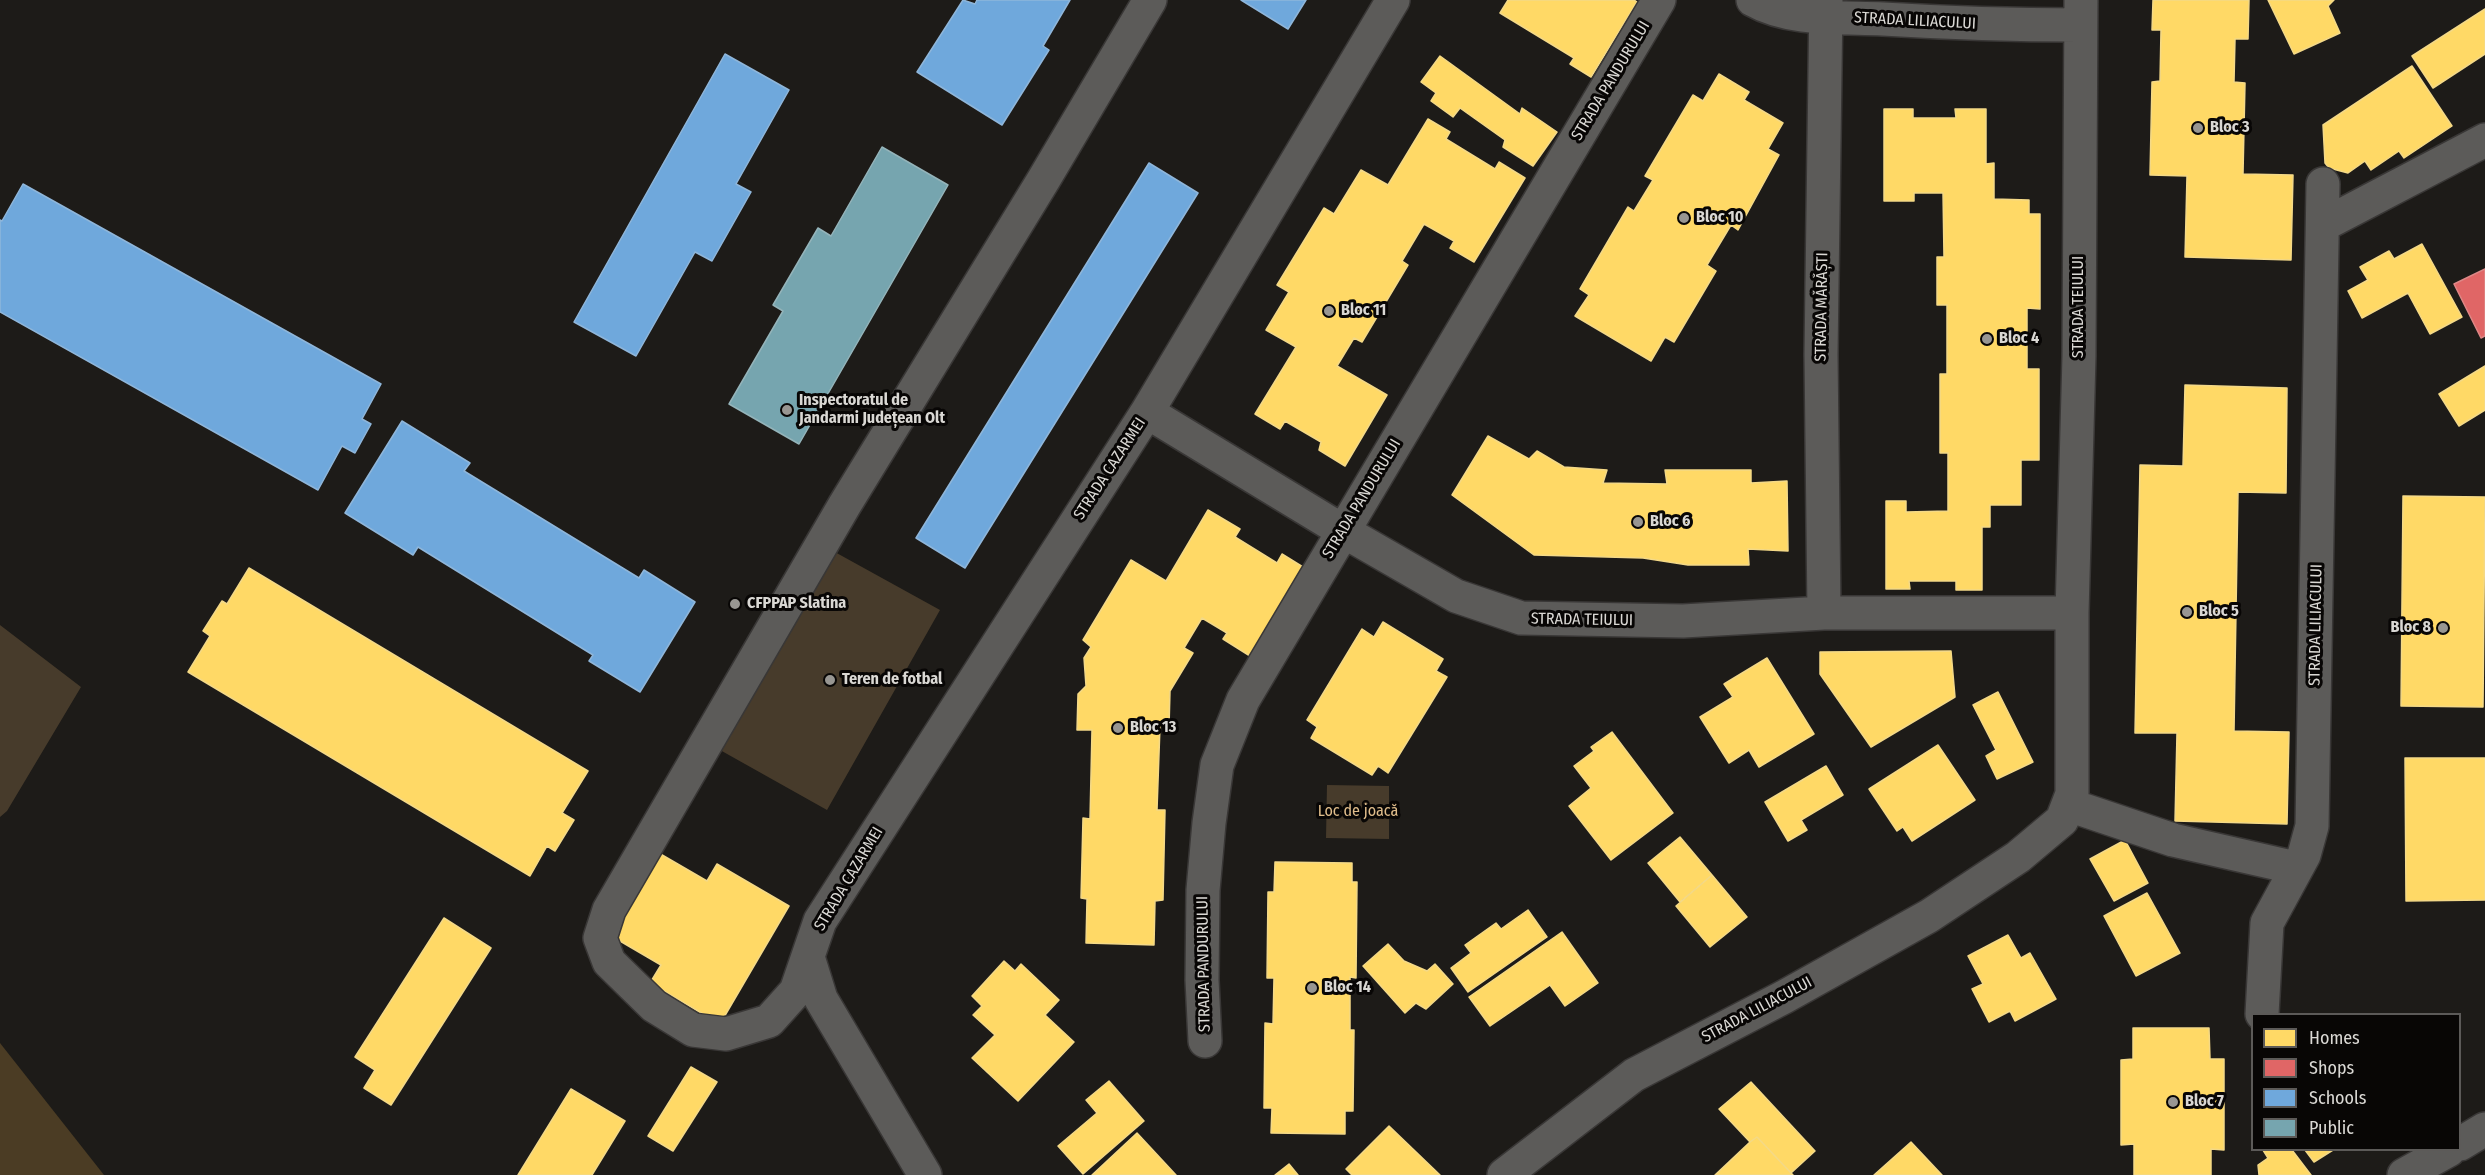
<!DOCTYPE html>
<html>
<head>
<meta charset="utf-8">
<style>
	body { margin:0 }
	#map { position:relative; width:2485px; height:1175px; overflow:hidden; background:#1d1b18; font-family:"Fira Sans Condensed",sans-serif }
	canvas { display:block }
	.legend { position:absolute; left:2251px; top:1013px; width:210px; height:138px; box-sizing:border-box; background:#080605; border:2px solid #5c5a58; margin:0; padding:8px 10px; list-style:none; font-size:18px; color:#dad8d4 }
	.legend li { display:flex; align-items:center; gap:12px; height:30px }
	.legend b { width:30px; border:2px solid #5c5a58 }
</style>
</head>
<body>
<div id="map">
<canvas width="2485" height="1175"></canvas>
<ul class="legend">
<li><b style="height:16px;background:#ffd966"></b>Homes</li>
<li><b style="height:16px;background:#e06666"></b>Shops</li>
<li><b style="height:16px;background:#6fa8dc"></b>Schools</li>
<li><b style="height:16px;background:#76a5af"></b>Public</li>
</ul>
</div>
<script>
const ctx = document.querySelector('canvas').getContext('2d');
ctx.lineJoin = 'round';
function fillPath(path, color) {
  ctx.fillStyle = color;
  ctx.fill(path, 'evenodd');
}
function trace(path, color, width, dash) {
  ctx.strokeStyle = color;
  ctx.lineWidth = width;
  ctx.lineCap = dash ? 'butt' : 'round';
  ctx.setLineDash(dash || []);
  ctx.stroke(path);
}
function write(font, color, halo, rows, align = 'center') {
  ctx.font = font + ' "Fira Sans Condensed",sans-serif';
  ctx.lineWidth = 6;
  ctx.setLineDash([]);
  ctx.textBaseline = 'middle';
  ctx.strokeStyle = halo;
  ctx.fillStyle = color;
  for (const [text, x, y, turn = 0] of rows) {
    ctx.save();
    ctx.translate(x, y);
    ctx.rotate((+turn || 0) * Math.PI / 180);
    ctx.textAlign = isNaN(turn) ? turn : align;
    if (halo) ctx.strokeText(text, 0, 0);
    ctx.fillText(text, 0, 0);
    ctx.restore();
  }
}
fillPath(new Path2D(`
	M833 551 940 610 827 810 720 750Z
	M0 625 81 687 7 811 0 817Z
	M1327 785 1389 786V839L1326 838Z`), '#473b2b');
fillPath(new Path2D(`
	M0 1043 104 1175H0Z`), '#4b3c24');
const homes = new Path2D(`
	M1508 0H1634L1637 2 1591 77 1570 64 1574 58 1500 13Z
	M2153 0H2249L2248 39H2235L2234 82 2245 83 2243 174 2293 175 2291 260 2185 257 2187 176 2150 175 2152 82 2160 81 2161 30H2152Z
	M2268 0H2334L2328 6 2340 33 2294 54Z
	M2485 9V54L2433 88 2412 56Z
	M1440 56 1520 114 1522 108 1557 132 1533 166 1503 147 1505 140 1460 108 1453 117 1431 101 1436 93 1421 82Z
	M2412 66 2452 126 2404 158 2399 151 2371 170 2365 161 2348 173 2329 168 2325 163 2323 125Z
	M1719 74 1749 92 1744 100 1783 123 1768 149 1779 155 1738 230 1731 225 1707 265 1716 271 1674 342 1665 337 1651 361 1575 316 1589 295 1580 289 1628 207 1634 211 1653 180 1645 176 1693 95 1703 101Z
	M1884 109H1913V118H1956L1955 109H1986V164L1994 163V199L2029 200V214H2040V309L2027 308V369H2039V460H2021V505H1990V527H1982V590H1956V581H1909L1910 589H1886V501H1906V512L1948 511V453H1940V374H1947V305H1937V257H1944L1943 193H1914V201H1884Z
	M1428 119 1450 132 1446 139 1495 169 1499 162 1525 178 1474 262 1450 248 1454 241 1424 224 1402 261 1408 265 1362 342 1354 338 1337 366 1387 395 1345 466 1319 450 1321 442 1285 421 1280 429 1255 414 1296 347 1266 330 1289 292 1277 285 1324 208 1334 214 1361 170 1388 185Z
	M2422 244 2462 317 2430 334 2408 293 2362 318 2348 291 2368 280 2360 267 2389 251 2394 259Z
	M2485 366V410L2459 426 2439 394Z
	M2185 385 2287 388 2286 493 2238 492 2234 731 2289 732 2287 824 2175 821 2177 733H2135L2140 465 2183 466Z
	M1488 436 1529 459 1537 451 1564 467 1607 470 1603 483 1667 484 1665 470H1751V483L1787 481 1788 551 1748 549 1749 565H1688L1643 558 1534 555 1452 495Z
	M2403 496 2485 497 2483 707 2401 706Z
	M1208 510 1240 529 1235 537 1277 563 1282 554 1303 567 1250 656 1223 639 1227 633 1202 618 1184 648 1193 653 1170 691 1169 727 1160 726 1157 810H1165L1163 900 1155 901 1154 945 1086 943 1087 899 1081 898 1083 818 1090 819 1092 730H1077L1078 694 1086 686 1084 658 1091 647 1083 640 1131 560 1166 581Z
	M249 568 588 771 562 813 574 820 555 851 547 846 530 876 188 672 210 636 203 631 222 601 227 604Z
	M1383 622 1443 659 1436 671 1447 677 1388 773 1378 766 1372 775 1311 738 1317 727 1307 720 1362 629 1374 637Z
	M1951 651 1955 697 1871 747 1820 674V652Z
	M1767 658 1814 734 1759 767 1749 750 1729 763 1700 717 1733 697 1724 684Z
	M1998 692 2033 762 1997 779 1986 756 1996 750 1973 705Z
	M1612 732 1673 813 1611 860 1569 806 1591 788 1574 766 1594 751 1591 747Z
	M1938 745 1975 800 1912 841 1903 827 1897 831 1869 789Z
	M2405 758H2485V900L2406 901Z
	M1826 766 1843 795 1801 820 1807 830 1788 841 1765 802Z
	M1680 837 1712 875 1680 902 1648 863Z
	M2125 840 2148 883 2114 901 2090 859Z
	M657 852 707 881 717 864 789 906 720 1024 650 983 661 965 608 934Z
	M1275 862 1352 863V882H1357L1356 978 1350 977V1030H1354L1353 1111H1345V1134L1271 1133 1272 1108H1264L1265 1023 1273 1024 1274 978H1267L1268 892H1274Z
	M1712 875 1747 917 1710 947 1676 906Z
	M2147 893 2180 953 2136 976 2104 916Z
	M1528 910 1547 937 1468 992 1451 968 1471 953 1465 945 1496 923 1501 929Z
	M444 918 491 948 391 1105 364 1088 375 1070 355 1057Z
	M1562 932 1598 983 1565 1006 1550 985 1490 1026 1469 997Z
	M2008 935 2021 958 2030 953 2056 999 2015 1021 2010 1011 1989 1022 1972 989 1983 984 1968 956Z
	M1388 944 1404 961 1427 971 1435 964 1453 984 1426 1009 1416 1003 1405 1013 1363 966Z
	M1004 961 1015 971 1021 964 1059 1000 1045 1015 1074 1042 1018 1101 972 1058 995 1035 973 1015 982 1006 972 996Z
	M2133 1028H2209L2210 1059H2224V1150L2211 1149V1175H2134V1144L2121 1145V1060L2133 1059Z
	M691 1067 717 1082 673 1151 648 1136Z
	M1109 1081 1144 1121 1083 1174 1058 1146 1097 1113 1086 1100Z
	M1751 1082 1815 1151 1791 1173 1757 1137 1750 1142 1719 1109Z
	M571 1089 625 1121 592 1175H518Z
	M1389 1126 1440 1175H1352L1346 1169Z
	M1137 1133 1176 1175H1092Z
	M1757 1137 1793 1175H1715L1750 1142Z
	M1911 1142 1942 1175H1874Z
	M2263 1150H2292L2311 1175H2259L2258 1165 2268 1158Z
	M2305 1150H2333L2314 1162Z
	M1289 1164 1298 1175H1275Z`);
fillPath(homes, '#ffd966');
trace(homes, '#f4d987', 1.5);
const shops = new Path2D(`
	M2485 269V336L2481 338 2454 284Z`);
fillPath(shops, '#e06666');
trace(shops, '#de8887', 1.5);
const schools = new Path2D(`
	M963 0 975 4 977 0H1070L1043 46 1049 50 1002 125 917 72Z
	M1241 0H1306L1288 29Z
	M725 54 789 90 736 184 751 192 712 261 695 252 636 356 574 322Z
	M1149 163 1198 193 965 568 916 538Z
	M23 184 381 384 362 419 371 424 355 453 342 446 318 490 0 312V220L2 221Z
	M402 421 470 463 464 471 639 578 644 570 695 602 640 692 589 661 593 655 418 547 413 555 345 513Z`);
fillPath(schools, '#6fa8dc');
trace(schools, '#8fb6da', 1.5);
const public = new Path2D(`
	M882 147 948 185 799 444 729 404 783 311 773 305 818 228 831 236Z`);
fillPath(public, '#76a5af');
trace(public, '#94b4ba', 1.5);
const minor = new Path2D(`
	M1150 0 1044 179 844 506 609 910 600 938 609 962 654 1006 693 1030 726 1034 769 1021 796 991 820 921 1147 412 1393 0
	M1753 0C1790 21 1841 17 1883 19 1949 23 2014 25 2080 25
	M2323 225 2485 140
	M1147 412 1343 531 1456 596 1521 618 1683 621 1824 613H2072
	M1824 613 1821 354 1826 0
	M2069 805 2173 840 2296 868
	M808 957 821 999 925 1175
	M2262 1014 2267 923 2304 855 2312 826 2323 184
	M1205 1041 1202 980 1203 890 1209 823 1217 765 1243 700 1659 0
	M2460 1144 2485 1129
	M1504 1175 1634 1075 1784 997 1929 916 2018 857 2062 820 2072 794V613L2079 356 2081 0
	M2404 1175 2449 1150`);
trace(minor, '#393736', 36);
trace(minor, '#5c5b59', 33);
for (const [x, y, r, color] of [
	[2198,128,6,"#989692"],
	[1684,218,6,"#989692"],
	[1329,311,6,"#989692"],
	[1987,339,6,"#989692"],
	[787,410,6,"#989692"],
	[1638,522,6,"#989692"],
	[735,604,6,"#989692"],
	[2187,612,6,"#989692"],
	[2443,628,6,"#989692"],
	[830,680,6,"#989692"],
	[1118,728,6,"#989692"],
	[1312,988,6,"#989692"],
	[2173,1102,6,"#989692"]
]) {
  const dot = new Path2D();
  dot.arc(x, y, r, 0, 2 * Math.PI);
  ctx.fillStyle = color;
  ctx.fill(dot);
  trace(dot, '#080605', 2);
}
write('16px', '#dad8d4', '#080605', [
	["STRADA LILIACULUI",1915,21,3],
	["STRADA PANDURULUI",1611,81,-59],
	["STRADA MĂRĂȘTI",1822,307,-89],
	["STRADA TEIULUI",2079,307,-90],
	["STRADA CAZARMEI",1110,469,-57],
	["STRADA PANDURULUI",1362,499,-59],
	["STRADA TEIULUI",1582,620,1],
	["STRADA LILIACULUI",2316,625,-89],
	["STRADA CAZARMEI",849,879,-59],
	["STRADA PANDURULUI",1204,964,-91],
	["STRADA LILIACULUI",1757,1010,-28]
]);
write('bold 16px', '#dad8d4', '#080605', [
	["Bloc 3",2210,128],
	["Bloc 10",1696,218],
	["Bloc 11",1341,311],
	["Bloc 4",1999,339],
	["Inspectoratul de",799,401],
	["Jandarmi Județean Olt",799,419],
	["Bloc 6",1650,522],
	["CFPPAP Slatina",747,604],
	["Bloc 5",2199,612],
	["Bloc 8",2431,628,"right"],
	["Teren de fotbal",842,680],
	["Bloc 13",1130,728],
	["Bloc 14",1324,988],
	["Bloc 7",2185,1102]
], 'left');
write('16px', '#e0bd8b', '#080605', [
	["Loc de joacă",1358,812]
]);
</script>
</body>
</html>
